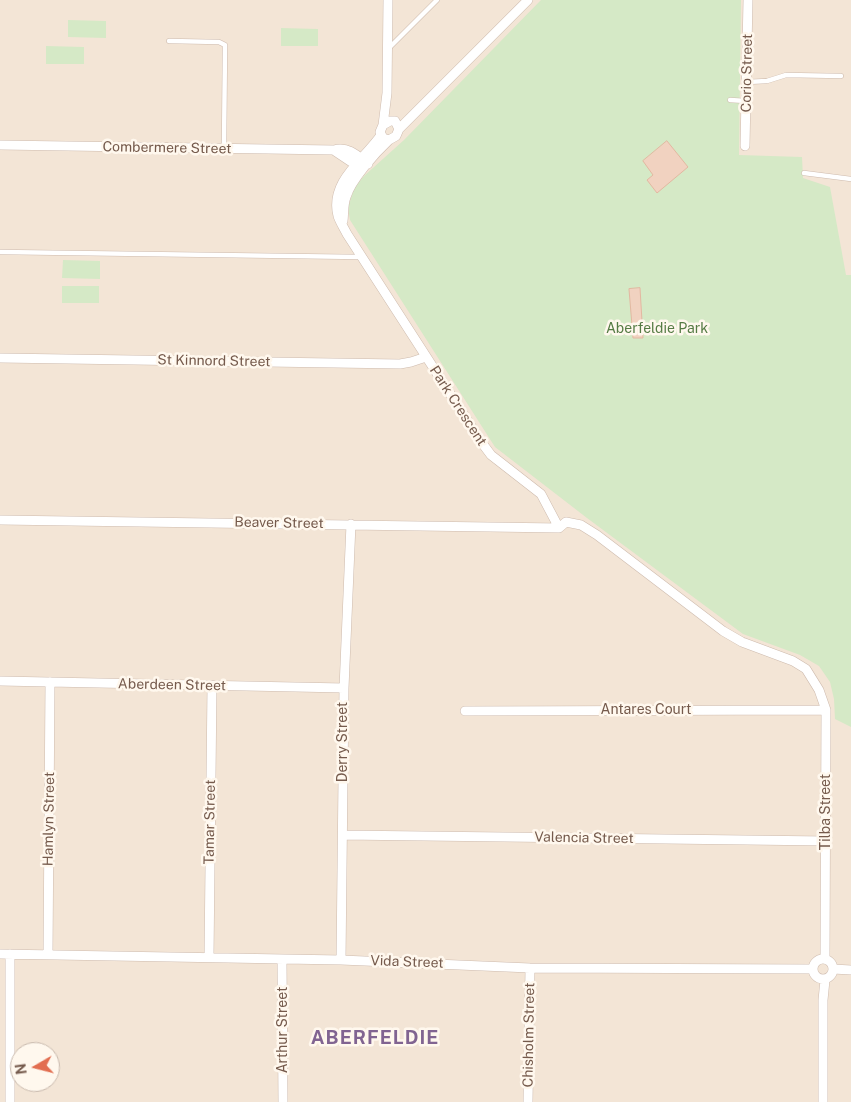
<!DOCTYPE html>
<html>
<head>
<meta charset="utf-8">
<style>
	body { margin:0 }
	#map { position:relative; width:851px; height:1102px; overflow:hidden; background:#fcf4e8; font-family:"Public Sans",sans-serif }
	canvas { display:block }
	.north { position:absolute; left:10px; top:1042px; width:50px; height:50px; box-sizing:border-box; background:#fff8ee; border:1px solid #c8b9ad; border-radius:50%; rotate:262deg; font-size:14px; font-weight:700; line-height:20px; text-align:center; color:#755a4c }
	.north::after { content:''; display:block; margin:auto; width:18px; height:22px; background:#e26e50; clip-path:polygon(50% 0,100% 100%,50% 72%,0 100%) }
</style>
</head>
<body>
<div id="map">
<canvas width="851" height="1102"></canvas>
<div class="north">N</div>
</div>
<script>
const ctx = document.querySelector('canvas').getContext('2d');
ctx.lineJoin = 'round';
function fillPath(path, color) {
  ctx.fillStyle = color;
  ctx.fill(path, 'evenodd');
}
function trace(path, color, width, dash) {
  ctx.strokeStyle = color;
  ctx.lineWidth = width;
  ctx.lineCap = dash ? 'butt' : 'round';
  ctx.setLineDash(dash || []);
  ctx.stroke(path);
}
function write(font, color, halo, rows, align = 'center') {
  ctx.font = font + ' "Public Sans",sans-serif';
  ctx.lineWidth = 5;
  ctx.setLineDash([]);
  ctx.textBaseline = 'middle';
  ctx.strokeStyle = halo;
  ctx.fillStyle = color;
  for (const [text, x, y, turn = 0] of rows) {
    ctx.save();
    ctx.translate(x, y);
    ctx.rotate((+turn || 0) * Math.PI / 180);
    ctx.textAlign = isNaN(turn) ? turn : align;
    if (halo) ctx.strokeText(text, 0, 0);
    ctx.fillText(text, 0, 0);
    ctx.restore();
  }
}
fillPath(new Path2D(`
	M0 0H851V1102H0ZM20 1052H50V1082H20Z`), '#f3e5d6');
fillPath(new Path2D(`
	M541 0H741L739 155 802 157 803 178 830 187 846 275H851V727L835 719 834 699 830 682 819 666 800 655 743 634 587 518 495 447 350 220 348 208 354 188 364 176 404 140Z
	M68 20 106 21V38L68 37Z
	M281 28 318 29V46H281Z
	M46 46 84 47V64H46Z
	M63 260 100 261V279L62 278Z
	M62 286H99V303H62Z`), '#d5e9c6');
const building = new Path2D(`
	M667 141 688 167 657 193 647 180 653 175 643 161Z
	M640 288 643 338H633L629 289Z`);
fillPath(building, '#f1d2c0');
trace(building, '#e3b8a1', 1);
const service = new Path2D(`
	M169 41 219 42 225 45 224 149
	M389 48 437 0
	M747 82 767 81 786 75 841 76
	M730 100 746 101
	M804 173 851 179
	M0 252 361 257`);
const minor = new Path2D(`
	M390 121H395L399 129 396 136 389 140 383 138 380 132 383 125Z
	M383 125 387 93 388 0
	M399 129 528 0
	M381 135C365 159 329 181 338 216 340 222 344 228 347 234L482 443 491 455 541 494 559 528
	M0 145 334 150C348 146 358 156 368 164
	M745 146 748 0
	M335 151 359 167
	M343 221C344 213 343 205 346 197 351 180 375 153 389 140
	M0 358 400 364 411 362 426 357
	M0 520 559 528
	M559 528 566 522 581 525 597 535 723 631 742 642 793 661 806 669 819 690 826 710 825 959
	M0 681 344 688
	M465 711 826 710
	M343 835 826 841
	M0 954 341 960 530 968 813 969
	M48 955 50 682
	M209 957 212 686
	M813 969a10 10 0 1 1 20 0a10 10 0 1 1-20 0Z
	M282 959 283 1102
	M341 960 344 688 351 524
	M833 969 851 970
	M10 1102V954
	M528 1102 530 968
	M823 1102V1000L825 980`);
trace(service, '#cebbae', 5.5);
trace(minor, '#cebbae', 10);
trace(service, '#fff', 4.5);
trace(minor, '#fff', 9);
write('14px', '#755a4c', '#fff8ee', [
	["Corio Street",747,73,-89],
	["Combermere Street",167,148,1],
	["St Kinnord Street",214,361,1],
	["Park Crescent",458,406,57],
	["Beaver Street",279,523,1],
	["Aberdeen Street",172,685,1],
	["Antares Court",646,710],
	["Derry Street",343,742,-90],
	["Tilba Street",826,812,-90],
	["Hamlyn Street",49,819,-89],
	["Tamar Street",210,822,-89],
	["Valencia Street",584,838,1],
	["Vida Street",407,962,2],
	["Arthur Street",283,1030,-90],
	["Chisholm Street",529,1035,-89]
]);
write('14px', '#557b44', '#fff8ee', [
	["Aberfeldie Park",657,329]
]);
ctx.letterSpacing = '1px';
write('bold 19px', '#816491', '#fff8ee', [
	["ABERFELDIE",375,1038]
]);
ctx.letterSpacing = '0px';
</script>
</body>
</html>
